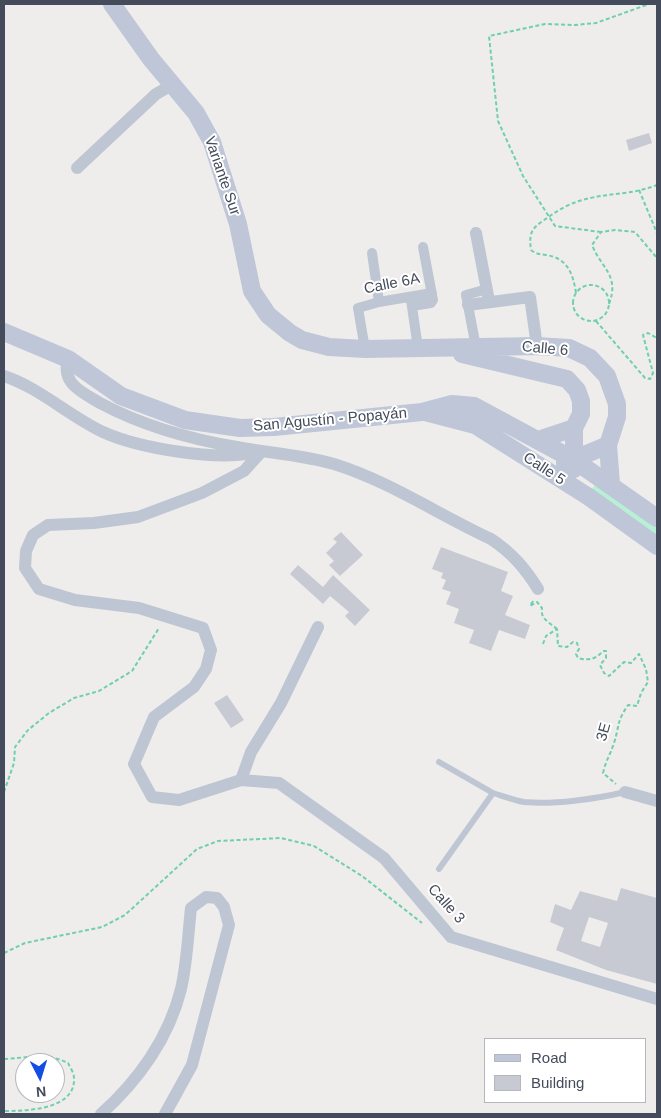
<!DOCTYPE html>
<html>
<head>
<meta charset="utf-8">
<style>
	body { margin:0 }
	#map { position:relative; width:661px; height:1118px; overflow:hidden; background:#efedec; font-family:Helvetica,sans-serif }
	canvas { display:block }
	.frame { position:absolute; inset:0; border:5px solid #444c5b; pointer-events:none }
	.legend { position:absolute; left:484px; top:1038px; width:162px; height:65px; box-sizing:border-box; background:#fff; border:1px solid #b4b7bd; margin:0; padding:6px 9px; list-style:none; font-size:15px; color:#444c5b }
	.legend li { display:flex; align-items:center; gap:10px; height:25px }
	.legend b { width:25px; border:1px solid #b4b7bd }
	.north { position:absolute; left:15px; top:1053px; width:50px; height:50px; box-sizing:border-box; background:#fff; border:1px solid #b4b7bd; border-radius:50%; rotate:175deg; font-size:14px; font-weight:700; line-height:20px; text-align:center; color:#444c5b }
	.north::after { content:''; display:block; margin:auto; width:18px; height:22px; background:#124de4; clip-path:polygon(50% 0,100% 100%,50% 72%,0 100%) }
</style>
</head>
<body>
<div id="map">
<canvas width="661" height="1118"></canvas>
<div class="frame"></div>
<ul class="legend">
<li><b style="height:6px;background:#bec6d7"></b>Road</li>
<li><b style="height:14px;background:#c8cad3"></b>Building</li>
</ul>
<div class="north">N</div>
</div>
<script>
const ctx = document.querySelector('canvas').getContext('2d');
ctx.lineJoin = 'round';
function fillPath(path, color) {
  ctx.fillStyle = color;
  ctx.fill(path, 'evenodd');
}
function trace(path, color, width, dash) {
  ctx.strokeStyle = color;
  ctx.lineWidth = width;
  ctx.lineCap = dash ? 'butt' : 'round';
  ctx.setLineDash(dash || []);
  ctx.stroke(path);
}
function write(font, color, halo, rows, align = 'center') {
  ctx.font = font + ' Helvetica,sans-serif';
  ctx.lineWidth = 4;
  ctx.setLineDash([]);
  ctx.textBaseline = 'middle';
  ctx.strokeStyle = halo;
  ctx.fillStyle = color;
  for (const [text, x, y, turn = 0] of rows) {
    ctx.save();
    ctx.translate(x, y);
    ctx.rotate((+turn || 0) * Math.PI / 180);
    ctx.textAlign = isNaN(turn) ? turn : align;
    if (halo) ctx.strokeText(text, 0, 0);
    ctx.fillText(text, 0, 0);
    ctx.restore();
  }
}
fillPath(new Path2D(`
	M599 480 657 523V543L591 490Z`), '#b8f0d6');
fillPath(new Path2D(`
	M649 133 652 143 629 151 626 140Z
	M341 532 363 555 340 576 329 565 334 561 326 553 337 542 333 539Z
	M441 547 508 572 501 591 513 596 505 615 530 625 525 639 499 630 491 651 469 643 474 630 454 623 459 609 446 604 451 592 442 589 446 580 441 578 443 573 432 569Z
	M298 565 323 587 333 575 370 610 355 626 345 616 349 612 330 596 323 604 290 574Z
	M227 695 244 720 231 728 214 703Z
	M621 888 657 898V984L606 970 556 950 564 928 550 922 555 904 571 910 580 891 617 901ZM589 917 608 923 600 947 581 941Z`), '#c8cad3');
trace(new Path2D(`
	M639 190 657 233
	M601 232 555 226 523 176 498 121 489 36 545 24 575 25 596 23 649 4
	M573 303a18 18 0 1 1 36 0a18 18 0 1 1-36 0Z
	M576 293C573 273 567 258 546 255 539 254 536 254 531 250 528 229 534 227 550 216 589 188 618 200 657 185
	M609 304C620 275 601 268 592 245L601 232 615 230 635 232 657 258
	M596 321 645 378 650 379 653 373 643 335 648 333 657 338
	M533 601 530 606 537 602 542 608C540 619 549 622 557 629
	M543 644 546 636 557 629 558 646 567 647 573 642 577 643 579 649 576 654 578 658C589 661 596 659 603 651H606V658L600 665 604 673 609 676 624 662 631 663 639 654 646 669 648 682 641 693 637 706 628 705C616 723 620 724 614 743 611 753 606 760 603 773L616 784
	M4 792 14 763 15 747 28 730 49 713 74 698 99 691 132 671 159 628
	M4 953 25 943 102 927 125 915 197 849 218 841 281 838 314 846 362 876 422 923
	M4 1059C27 1058 46 1052 68 1063 70 1067 74 1073 74 1078 76 1110 25 1111 4 1111`), '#6fcfaf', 2, [4, 2.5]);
trace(new Path2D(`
	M439 762 493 793
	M439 869 493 793C503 796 514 800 524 802 553 805 596 799 625 792`), '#bfc6d3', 6);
trace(new Path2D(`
	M372 253 379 302
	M411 300 418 348
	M412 306 431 303 433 300 423 247
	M476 347 466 295 487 289
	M365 349 358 308 379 302 432 293`), '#bfc6d3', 10);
trace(new Path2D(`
	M77 168 156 94 172 85
	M476 233 489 301
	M468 305 530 297 537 346
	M68 359C61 384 82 392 100 403 143 426 189 439 237 447 269 453 302 455 334 464 389 481 439 515 491 539 512 553 525 568 538 589
	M4 376C40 388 69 416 103 432 138 448 216 461 252 453
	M262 451 244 471 202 493 138 517 94 523 48 525 33 535 26 551 25 568 39 589 75 600 139 608 203 628 211 650 206 669 194 687 154 717 134 764 152 797 179 800 241 780 279 783 384 858 451 937 657 999
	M241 780 251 752 281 703 318 627
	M625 792 657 801
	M101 1114C138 1081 169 1038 181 989 187 963 188 935 191 908L206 897 217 898 224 907 229 925 192 1065 165 1114`), '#bfc6d3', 12);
trace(new Path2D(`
	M112 4 151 59 196 113 212 142 238 224 252 291 268 315 290 333 302 340 329 347 365 349 537 346 569 348 590 358 607 376 617 404V417L608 445 611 484
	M4 332 68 359 121 396 185 420 240 428 274 427 422 412 452 404 474 406 574 460 657 518
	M462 354 567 379 577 390 581 401V414L574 428V469
	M425 412 475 425 589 497 657 546
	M538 440 574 428
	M565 463 608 445`), '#bec6d7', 18);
write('15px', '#444c5b', '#fff', [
	["Variante Sur",222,176,71],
	["Calle 6A",392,284,-11],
	["Calle 6",545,349,5],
	["San Agustín - Popayán",330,420,-5],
	["Calle 5",544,469,33],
	["3E",604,732,-74],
	["Calle 3",446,904,48]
]);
</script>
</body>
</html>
